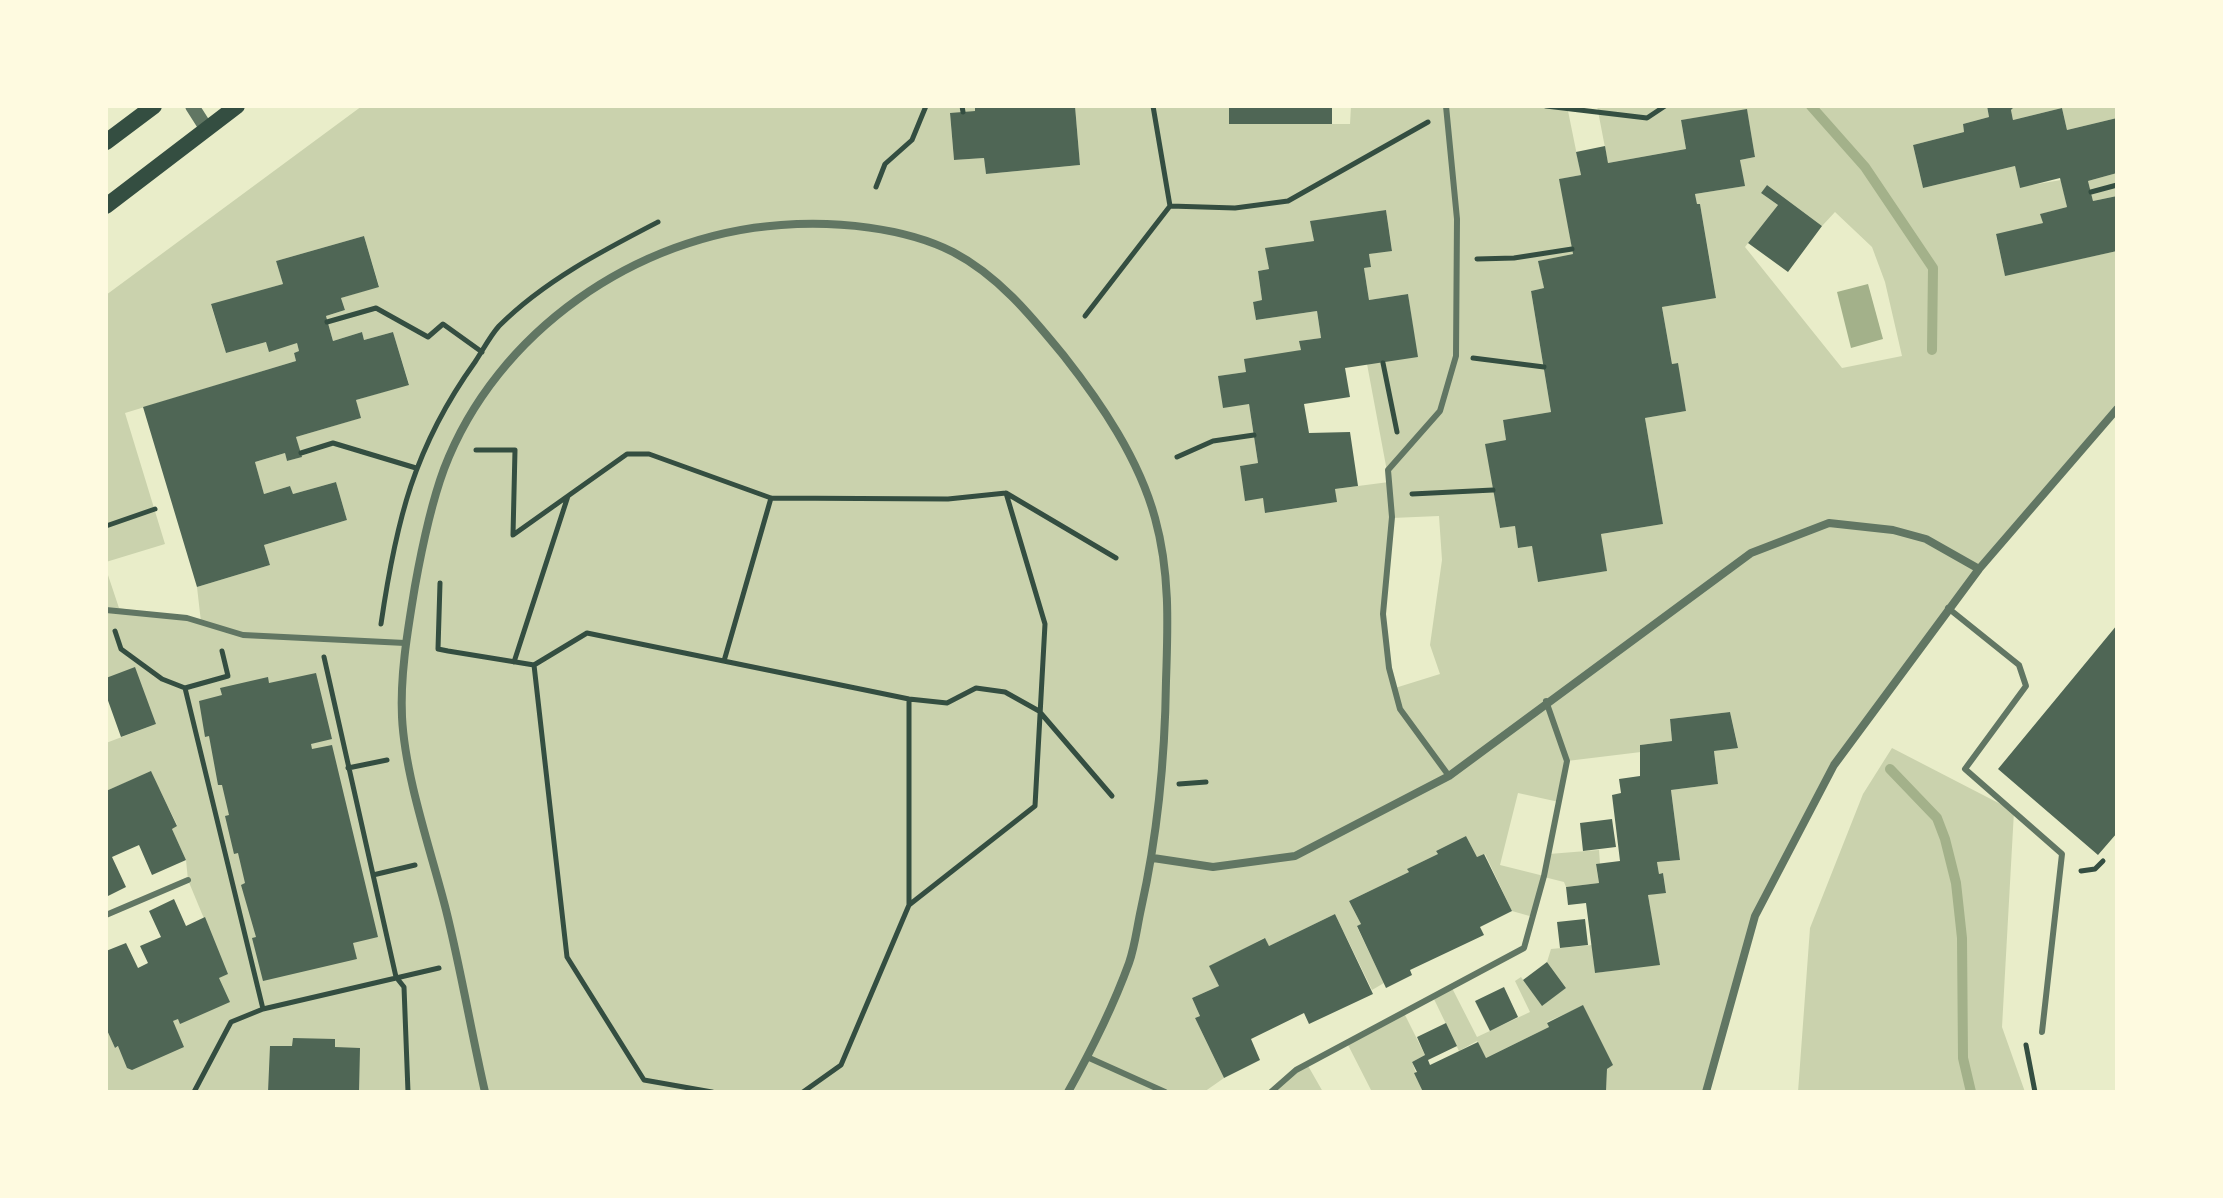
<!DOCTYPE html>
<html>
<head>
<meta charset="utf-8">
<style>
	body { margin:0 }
	#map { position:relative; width:2223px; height:1198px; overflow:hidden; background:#e9edc9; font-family:Raleway,sans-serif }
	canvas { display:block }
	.frame { position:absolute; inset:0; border:108px solid #fefae0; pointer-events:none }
</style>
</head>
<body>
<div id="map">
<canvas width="2223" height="1198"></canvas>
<div class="frame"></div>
</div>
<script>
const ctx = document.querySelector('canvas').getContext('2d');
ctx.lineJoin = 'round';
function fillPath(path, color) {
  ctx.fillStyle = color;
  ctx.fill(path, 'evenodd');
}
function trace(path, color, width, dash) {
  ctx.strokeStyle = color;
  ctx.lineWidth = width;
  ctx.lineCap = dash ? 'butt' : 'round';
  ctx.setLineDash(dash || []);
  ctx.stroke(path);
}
fillPath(new Path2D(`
	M362 106H975V111L950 114 954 160 984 158 986 174 1080 165 1075 106H1229V124H1350L1351 106H1567L1581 175 1560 179 1573 254 1539 261 1544 288 1531 291 1551 412 1503 420 1506 440 1486 444 1500 528 1515 526 1519 548 1532 546 1539 582 1606 571 1601 534 1663 524 1645 418 1686 411 1677 363 1672 364 1662 307 1716 297 1700 204H1697L1695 194 1744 186 1740 160 1755 157 1747 110 1681 120 1686 149 1608 163 1597 106H1987L1989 117 1963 124 1964 132 1913 145 1923 188 2015 166 2020 187 2061 180 2067 207 2041 214 2043 223 1996 235 2005 275 2117 251V409L1979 569 1834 765 1755 916 1706 1092H1606L1607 1069 1612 1065 1583 1006 1547 1022 1549 1027 1486 1058 1477 1041 1459 1051 1433 997 1452 988 1477 1037 1530 1012 1515 981 1521 977 1542 1005 1566 988 1547 962 1551 949 1592 945 1595 973 1659 964 1648 895 1666 892 1663 873 1659 874 1657 862 1680 860 1671 790 1718 784 1714 751 1738 747 1730 712 1670 719 1672 741 1640 745 1641 752 1567 761 1559 802 1518 793 1500 865 1544 876 1549 854 1599 850 1600 864 1596 865 1599 883 1566 887 1564 882 1544 877 1533 917 1512 911 1485 854 1477 857 1466 836 1436 851 1438 854 1408 869 1409 872 1349 901 1361 924 1357 927 1384 983 1372 990 1335 914 1269 946 1264 938 1210 967 1219 986 1192 998 1200 1016 1195 1018 1224 1078 1204 1092H106V1028L115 1048 177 1019 169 1000 227 974 188 880 186 860 172 829 177 825 151 772 106 791V743L156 724 106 678V569L119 608 201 622 197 587 270 565 264 545 347 520 336 482 293 494 290 486 264 494 255 462 285 453 287 461 301 457 296 437 360 418 356 400 409 384 393 332 364 340 362 332 333 341 326 316 345 310 341 298 379 286 364 236 276 261 283 284 211 305 226 353 266 342 297 343 299 351 294 353 296 361 125 413 165 544 106 562V295ZM1767 185 1822 226 1835 212 1872 247 1885 282 1902 356 1842 368 1745 247 1778 205 1761 193ZM1386 210 1392 250 1369 254 1371 267 1364 268 1369 300 1408 294 1417 356 1367 364 1389 482 1335 489 1336 502 1266 513 1263 498 1240 466 1258 463 1249 404 1219 376 1246 372 1301 350 1300 341 1321 338 1317 311 1256 320 1253 302 1262 300 1258 271 1269 269 1266 249 1314 241 1311 222ZM1439 516 1442 560 1430 645 1440 674 1395 688 1383 614 1392 518Z
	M2015 106H2117V118L2067 130 2062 108 2013 120 2011 110Z
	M2117 173V196L2093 201 2088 181Z
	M1892 748 2014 811 2002 1027 2025 1092H1798L1810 928 1863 794Z
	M1404 1013 1425 1055 1412 1062 1423 1092H1372L1347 1043Z
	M1307 1064 1323 1092H1271Z`), '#cad2ad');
fillPath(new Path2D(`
	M1868 284 1883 339 1851 348 1837 292Z`), '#a3b18a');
trace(new Path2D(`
	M1811 106 1865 167 1933 268 1932 350
	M1890 769 1937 818 1945 839 1956 883 1962 938 1963 1058 1971 1092`), '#a3b18a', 10);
fillPath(new Path2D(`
	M975 106H1075L1080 165 986 174 984 158 954 160 950 113 975 111Z
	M1229 106H1332V124H1229Z
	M1987 106H2015L2011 110 2013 120 2062 108 2067 130 2117 118V173L2088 181 2093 201 2117 196V251L2005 276 1996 234 2043 223 2040 214 2067 207 2060 178 2020 188 2015 166 1923 188 1913 145 1964 132 1963 124 1989 117Z
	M1747 109 1755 157 1740 160 1745 186 1695 194 1697 204H1700L1716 298 1662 307 1672 364 1678 363 1686 411 1645 418 1663 524 1601 534 1607 571 1538 582 1532 546 1518 548 1515 526 1500 528 1485 444 1506 440 1503 420 1551 412 1531 291 1544 288 1538 261 1573 254 1559 179 1581 175 1576 152 1605 146 1608 163 1686 149 1681 120Z
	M1767 185 1822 226 1788 272 1748 243 1778 205 1761 193Z
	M1386 210 1392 251 1369 254 1371 267 1364 268 1369 300 1408 294 1418 357 1345 368 1350 397 1304 404 1309 433 1350 432 1358 486 1335 489 1337 502 1265 513 1263 498 1245 501 1240 466 1258 463 1249 404 1223 408 1218 376 1246 372 1244 359 1301 350 1299 341 1321 338 1317 311 1256 320 1253 302 1262 300 1258 271 1269 269 1265 248 1314 241 1310 221Z
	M364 236 379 287 341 298 345 310 326 316 333 341 362 332 364 340 393 332 409 385 356 400 361 418 296 437 302 457 287 461 285 453 255 462 264 494 290 486 293 494 336 482 347 520 264 545 270 565 197 587 143 407 296 361 294 353 299 351 297 343 269 352 266 342 226 353 211 304 283 284 276 261Z
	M2117 625V833L2098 855 1998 769Z
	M135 667 156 724 121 737 106 695V678Z
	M316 673 332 739 311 744 312 749 332 745 378 937 353 943 357 959 263 981 252 938 256 937 241 885 245 883 238 853 234 854 225 816 229 815 222 785H218L209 736 205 737 199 701 222 695 220 688 268 677 269 683Z
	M1730 712 1738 748 1714 751 1718 784 1671 790 1680 860 1657 862 1659 874 1663 873 1666 893 1648 895 1660 965 1595 973 1586 903 1568 905 1566 887 1599 883 1596 864 1620 861 1612 795 1621 793 1619 779 1640 776V745L1672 741 1670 719Z
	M151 771 177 826 172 829 186 860 152 875 139 845 112 857 126 887 106 897V791Z
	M1612 819 1616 847 1583 851 1580 823Z
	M1466 836 1477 857 1484 854 1512 911 1480 927 1484 935 1410 970 1412 975 1386 988 1357 926 1361 924 1349 901 1409 872 1407 869 1438 854 1436 851Z
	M174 899 186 926 205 917 228 974 219 978 230 1002 180 1024 178 1019 173 1021 184 1047 132 1070 127 1068 118 1046 115 1048 106 1028V951L126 943 138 968 148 963 140 946 161 937 149 911Z
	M1335 914 1373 994 1309 1024 1304 1013 1251 1039 1260 1060 1224 1078 1195 1018 1200 1016 1192 998 1219 986 1209 966 1265 938 1269 946Z
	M1585 919 1588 945 1560 948 1557 922Z
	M1547 962 1566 988 1542 1006 1523 980Z
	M1504 987 1518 1017 1490 1031 1475 1001Z
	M1583 1005 1613 1065 1607 1069 1606 1092H1423L1414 1073 1417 1072 1412 1062 1425 1055 1417 1037 1446 1023 1457 1046 1428 1060 1430 1065 1478 1042 1486 1058 1549 1027 1547 1023Z
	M293 1038 335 1039V1047L360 1048 359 1092H268L270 1046H292Z`), '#4f6655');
trace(new Path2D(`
	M962 106 963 112
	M1153 106 1170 206
	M1546 106 1647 118 1665 106
	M876 187 885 164 912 140 926 106
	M2091 192 2117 185
	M1477 259 1514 258 1572 249
	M1085 316 1170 206 1235 208 1288 201 1428 122
	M327 322 376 308 428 337 443 324 482 352
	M1473 358 1544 367
	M1383 363 1397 432
	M476 450H515L513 535 627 454H649L771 498 948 499 1006 493 1116 558
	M301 453 333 443 416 468
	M1177 457 1213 441 1254 435
	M1412 494 1493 490
	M106 526 155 509
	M440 583 438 649 448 651 534 665 587 633 909 699 947 703 976 688 1005 692 1039 711 1112 796
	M381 624C396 521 414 447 475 362 483 350 490 336 499 326 544 281 602 251 658 222
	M115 631 121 649 162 679 185 688 228 676 222 651
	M324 657 396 977 404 987 408 1092
	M724 661 771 498
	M514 662 568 496
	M534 665 567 957 644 1080 712 1092
	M185 688 263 1009
	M348 768 387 760
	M1179 784 1206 782
	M2081 871 2095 869 2103 861
	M373 875 415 865
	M909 905 1035 806 1045 624 1006 493
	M2026 1045 2035 1092
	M194 1092 231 1022 263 1009 439 968
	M803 1092 841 1065 909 905V699`), '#344e41', 5);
trace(new Path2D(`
	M1446 106 1457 219 1456 356 1440 411 1388 470 1392 517 1383 614 1389 668 1400 709 1449 776
	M1948 608 2019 665 2026 686 1965 769 2062 854 2042 1032
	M106 610 187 618 243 635 405 643
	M106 915 188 880
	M1087 1057 1165 1092
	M1271 1092 1296 1070 1524 948 1544 876 1567 761 1546 701`), '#617663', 6);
trace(new Path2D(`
	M1153 858 1213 867 1295 856 1449 776 1751 553 1829 523 1893 530 1926 539 1979 569
	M485 1092C471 1031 461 970 446 910 431 851 405 777 402 717 400 673 408 629 415 586 422 547 430 507 444 469 496 332 636 235 781 225 835 221 904 227 953 252 999 276 1032 317 1064 356 1101 403 1139 459 1155 518 1170 572 1168 625 1166 681 1165 759 1158 833 1141 909 1137 927 1135 946 1129 963 1113 1007 1091 1051 1068 1092
	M1706 1092 1755 916 1834 765 1979 569 2117 409`), '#617663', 8);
trace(new Path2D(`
	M192 106 206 128`), '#617663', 14);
trace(new Path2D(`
	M106 142 154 106
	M106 206 237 106`), '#344e41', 16);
</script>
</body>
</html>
